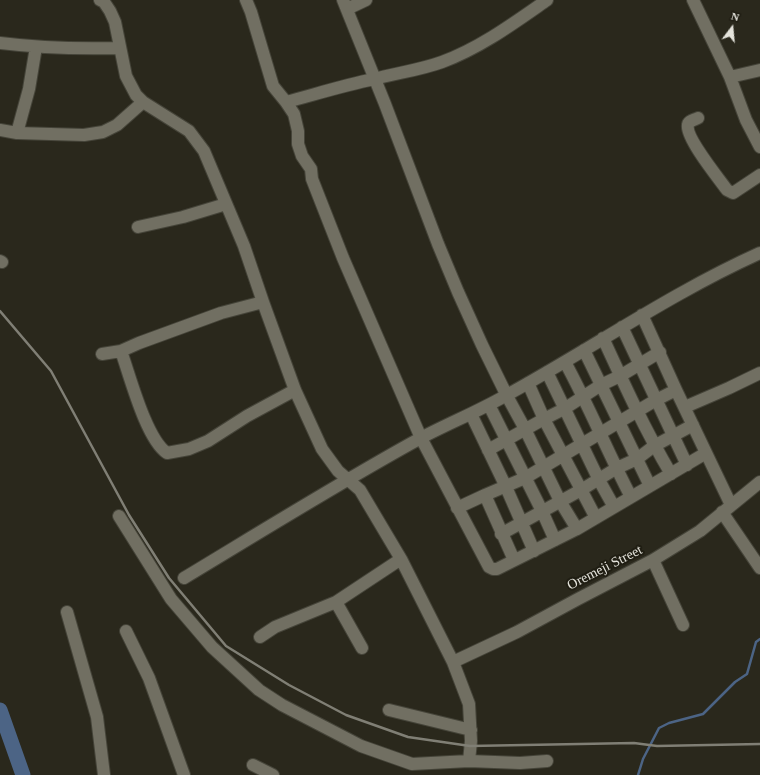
<!DOCTYPE html>
<html>
<head>
<meta charset="utf-8">
<style>
	body { margin:0 }
	#map { position:relative; width:760px; height:775px; overflow:hidden; background:#2a281c; font-family:Georgia,serif }
	canvas { display:block }
	.north { position:absolute; left:712px; top:8px; width:40px; height:40px; -webkit-text-stroke:3px #201e13; paint-order:stroke; rotate:16deg; font-size:11px; font-weight:700; line-height:16px; text-align:center; color:#e5e4dc }
	.north::after { content:''; display:block; margin:auto; width:14px; height:18px; background:#e5e4dc; clip-path:polygon(50% 0,100% 100%,50% 72%,0 100%) }
</style>
</head>
<body>
<div id="map">
<canvas width="760" height="775"></canvas>
<div class="north">N</div>
</div>
<script>
const ctx = document.querySelector('canvas').getContext('2d');
ctx.lineJoin = 'round';
function trace(path, color, width, dash) {
  ctx.strokeStyle = color;
  ctx.lineWidth = width;
  ctx.lineCap = dash ? 'butt' : 'round';
  ctx.setLineDash(dash || []);
  ctx.stroke(path);
}
function write(font, color, halo, rows, align = 'center') {
  ctx.font = font + ' Georgia,serif';
  ctx.lineWidth = 4;
  ctx.setLineDash([]);
  ctx.textBaseline = 'middle';
  ctx.strokeStyle = halo;
  ctx.fillStyle = color;
  for (const [text, x, y, turn = 0] of rows) {
    ctx.save();
    ctx.translate(x, y);
    ctx.rotate((+turn || 0) * Math.PI / 180);
    ctx.textAlign = isNaN(turn) ? turn : align;
    if (halo) ctx.strokeText(text, 0, 0);
    ctx.fillText(text, 0, 0);
    ctx.restore();
  }
}
trace(new Path2D(`
	M638 775 643 759 659 728 669 723 703 714 735 682 747 674 756 642 760 639`), '#4c6485', 2.5);
trace(new Path2D(`
	M0 710 23 775`), '#4c6485', 15);
const minor = new Path2D(`
	M100 0 104 2 110 11 115 22 126 76 136 95 143 102 189 131 204 151 244 246 263 302 295 390 322 449 338 471 360 490 401 559 453 662 469 704 471 741 469 761
	M246 0 251 12 273 86 286 102 294 114 298 131V144L302 156 311 169 312 179 343 258 421 438 489 567 493 569H497L577 529 706 453
	M343 0 385 104 438 244 458 292 482 345 507 396 525 429 560 501 577 529
	M693 0 730 77 746 120 760 147
	M347 9 366 0
	M0 43C40 48 79 49 119 48
	M730 77 760 70
	M286 102C316 94 345 85 374 79 397 73 420 70 442 62 480 48 514 23 547 0
	M698 118C694 120 688 121 688 125 685 137 719 179 727 190L733 193 760 175
	M0 130 17 133 84 135 103 132 117 125 143 102
	M17 133 29 89 36 47
	M138 227 183 217 226 204
	M0 261 2 262
	M642 315 676 390 731 505
	M622 327 687 465
	M603 338C624 384 645 430 671 474
	M584 350 650 486
	M121 351C130 376 146 439 167 453L189 449 208 441 247 416 295 390
	M102 354 121 351 139 343 221 313 263 302
	M565 362C589 406 608 453 631 497
	M547 372 599 480 614 507
	M528 383 544 419 596 518
	M489 405 542 511 555 540
	M685 407 729 388 760 373
	M471 414 506 487 534 551
	M488 450 544 419 564 409 601 385 620 376 660 352
	M485 495 525 478 656 400 676 390
	M457 508 485 495 514 560
	M722 512 760 568
	M119 516 171 599 212 647 259 690 282 705 361 746 412 764 469 761 520 763 547 761
	M501 534 581 490 617 468 637 459 654 446 693 425
	M653 560 683 625
	M184 578C262 531 339 483 419 439 447 424 477 412 505 396 591 349 671 293 760 253
	M336 602 362 648
	M67 612 97 717 104 775
	M126 631 149 678 184 775
	M260 637 275 627 336 602 401 559
	M453 662 517 632 578 599 653 560 700 531 760 482
	M389 710 471 730
	M253 765 273 775`);
trace(minor, '#454439', 14);
trace(minor, '#716f62', 12);
trace(new Path2D(`
	M0 311 51 371 129 515 169 578 226 646 289 685 346 715 408 737 470 746 634 743 657 746 760 744`), '#807f75', 2.5);
write('14px', '#e5e4dc', '#201e13', [
	["Oremeji Street",605,568,-27]
]);
</script>
</body>
</html>
